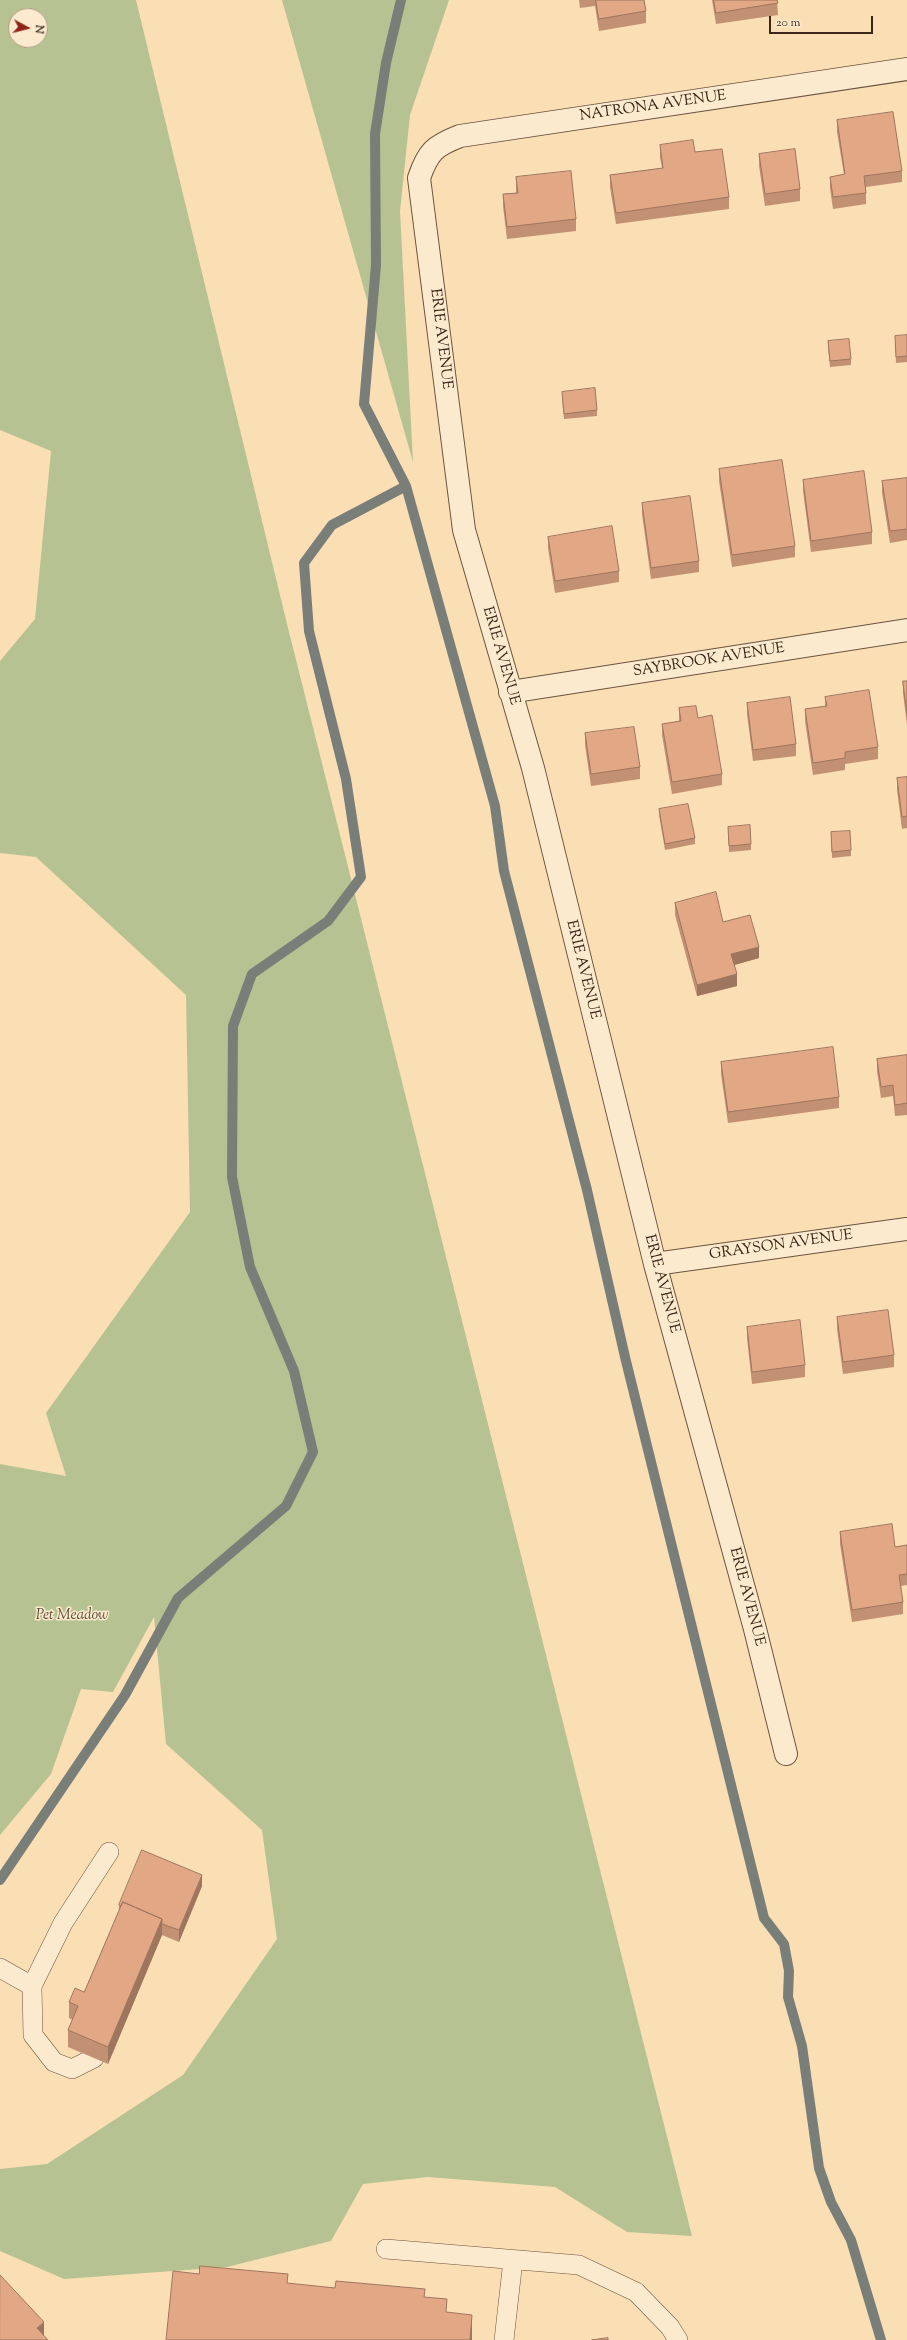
<!DOCTYPE html>
<html>
<head>
<meta charset="utf-8">
<style>
	body { margin:0 }
	#map { position:relative; width:907px; height:2340px; overflow:hidden; background:#fadeb4; font-family:"Sorts Mill Goudy",serif }
	canvas { display:block }
	.north { position:absolute; left:8px; top:8px; width:40px; height:40px; box-sizing:border-box; background:#fceace; border:1px solid #af9c86; border-radius:50%; rotate:97deg; font-size:11px; font-weight:700; line-height:16px; text-align:center; color:#3b2619 }
	.north::after { content:''; display:block; margin:auto; width:14px; height:18px; background:#8f2418; clip-path:polygon(50% 0,100% 100%,50% 72%,0 100%) }
	.scale { position:absolute; left:769px; top:16px; width:104px; height:18px; box-sizing:border-box; border:2px solid #3b2619; border-top:0; padding-left:5px; font-size:12px; line-height:14px; white-space:nowrap; color:#3b2619; -webkit-text-stroke:3px #fceace; paint-order:stroke }
</style>
</head>
<body>
<div id="map">
<canvas width="907" height="2340"></canvas>
<div class="north">N</div>
<div class="scale">20 m</div>
</div>
<script>
const ctx = document.querySelector('canvas').getContext('2d');
ctx.lineJoin = 'round';
function fillPath(path, color) {
  ctx.fillStyle = color;
  ctx.fill(path, 'evenodd');
}
function trace(path, color, width, dash) {
  ctx.strokeStyle = color;
  ctx.lineWidth = width;
  ctx.lineCap = dash ? 'butt' : 'round';
  ctx.setLineDash(dash || []);
  ctx.stroke(path);
}
function write(font, color, halo, rows, align = 'center') {
  ctx.font = font + ' "Sorts Mill Goudy",serif';
  ctx.lineWidth = 3;
  ctx.setLineDash([]);
  ctx.textBaseline = 'middle';
  ctx.strokeStyle = halo;
  ctx.fillStyle = color;
  for (const [text, x, y, turn = 0] of rows) {
    ctx.save();
    ctx.translate(x, y);
    ctx.rotate((+turn || 0) * Math.PI / 180);
    ctx.textAlign = isNaN(turn) ? turn : align;
    if (halo) ctx.strokeText(text, 0, 0);
    ctx.fillText(text, 0, 0);
    ctx.restore();
  }
}
fillPath(new Path2D(`
	M0 0H136L287 624 692 2236 627 2232 555 2187 428 2177 363 2184 331 2241 227 2267 64 2279 0 2251V2169L47 2164 183 2075 277 1939 262 1830 166 1744 154 1617 113 1692 81 1689 51 1774 0 1835V1464L66 1476 46 1413 190 1212 186 995 36 857 0 853V661L35 619 51 451 0 430ZM16 16H40V40H16Z
	M282 0H449L410 115 400 211 413 462Z`), '#b7c292');
trace(new Path2D(`
	M401 0 386 63 375 134 376 265 364 404 406 486 495 806 504 871 587 1190 625 1357 764 1918 784 1944 789 1971 788 1997 802 2046 819 2168 831 2202 851 2240 881 2340
	M0 1880 125 1695 178 1598 286 1506 313 1452 294 1371 250 1267 232 1177 233 1026 252 974 328 921 361 877 346 779 309 631 304 563 332 525 406 486`), '#797e78', 10);
const lane = new Path2D(`
	M0 1968 32 1986
	M94 2058 72 2069 54 2062 33 2035 32 1986 63 1923 109 1852
	M386 2249 579 2265 636 2292 670 2327 678 2340
	M504 2340 513 2260`);
const street = new Path2D(`
	M510 692 907 630
	M655 1264 907 1229
	M786 1754 755 1629 655 1264 533 768 464 530 419 178C428 152 434 146 460 136L907 69`);
trace(lane, '#6b5440', 20);
trace(street, '#6b5440', 24);
trace(lane, '#fceace', 19);
trace(street, '#fceace', 22);
fillPath(new Path2D(`
	M579 0H644L646 11V23L599 31 595 6 580 8Z
	M712 0H777L778 15 716 24Z
	M837 120 902 171V182L866 187V204L833 209 830 188V177L844 175 837 132Z
	M660 145 695 152 729 197V209L616 224 610 187V175L662 168 660 157Z
	M759 154 800 189V201L765 206 759 166Z
	M516 177 576 219V231L507 239 503 206V194L516 193Z
	M907 335V362L896 363 895 342Z
	M828 341 851 359V365L830 367 828 347Z
	M562 392 597 410V416L564 419 562 398Z
	M719 469 795 546V557L732 567 719 481Z
	M907 478V540L890 543 882 493V481Z
	M803 480 872 532V544L811 552 803 491Z
	M642 503 699 561V572L651 579 642 514Z
	M548 537 619 571V582L555 593 548 548Z
	M903 681H907V725L903 693Z
	M825 697 878 747V759L845 764V770L813 775 805 721V709L825 706Z
	M747 703 796 744V756L753 761 747 714Z
	M679 708 698 718 722 774V785L672 794 662 735V724L679 721Z
	M585 733 640 767V779L591 786 585 745Z
	M907 777V828L902 829 897 790V778Z
	M659 809 695 838V844L665 850 659 815Z
	M728 827 751 844V850L729 852Z
	M831 832 851 850V856L832 858Z
	M675 903 723 922 759 958 734 965 737 986 697 996 675 915Z
	M907 1055V1115L895 1116 893 1096 881 1098 877 1071V1059Z
	M721 1062 839 1097V1108L728 1123 721 1074Z
	M837 1317 894 1355V1367L843 1374 837 1329Z
	M747 1327 805 1365V1377L752 1384 747 1338Z
	M840 1532 895 1547 907 1545V1585L901 1586 903 1602V1614L852 1622 840 1544Z
	M202 1886 179 1942 162 1935 108 2064 68 2047V2030L73 2020 69 2018V2002L84 1992 119 1911V1905Z`), '#c29073');
fillPath(new Path2D(`
	M759 947V958L731 966V954Z
	M737 974V986L697 996V985Z
	M202 1875V1886L179 1942V1930Z
	M162 1919V1935L108 2064V2047Z
	M472 2315V2340H470Z
	M44 2322V2338L37 2328Z`), '#9e765e');
const building = new Path2D(`
	M596 0H644L646 11 599 19Z
	M714 0H777L778 3 716 13Z
	M893 112 902 171 864 176 866 193 833 197 830 177 845 174 837 120Z
	M693 140 695 152 722 149 729 197 616 213 610 175 663 168 660 145Z
	M795 149 800 189 765 194 759 154Z
	M571 171 576 219 507 227 503 194 518 193 516 177Z
	M907 335V356L896 357 895 336Z
	M849 339 851 359 830 361 828 341Z
	M595 388 597 410 564 414 562 392Z
	M782 460 795 546 732 555 719 469Z
	M864 471 872 532 811 541 803 480Z
	M907 478V529L890 531 882 481Z
	M690 496 699 561 651 568 642 503Z
	M612 526 619 571 555 581 548 537Z
	M903 681H907V713Z
	M869 690 878 747 845 752V758L813 763 805 709 827 706 825 697Z
	M790 697 796 744 753 750 747 703Z
	M696 706 698 718 712 715 722 774 672 782 662 724 681 721 679 708Z
	M634 727 640 767 591 774 585 733Z
	M907 777V816L902 817 897 778Z
	M688 804 695 838 665 844 659 809Z
	M750 825 751 844 729 846 728 827Z
	M850 831 851 850 832 852 831 832Z
	M716 892 723 922 750 915 759 947 731 954 737 974 697 985 675 903Z
	M833 1047 839 1097 728 1112 721 1062Z
	M907 1055V1103L895 1105 893 1085 881 1087 877 1059Z
	M888 1310 894 1355 843 1362 837 1317Z
	M800 1320 805 1365 752 1372 747 1327Z
	M892 1524 895 1547 907 1545V1574L899 1575 903 1602 852 1610 840 1532Z
	M142 1850 202 1875 179 1930 162 1924V1919L123 1902 121 1906 119 1905Z
	M123 1902 162 1919 108 2047 68 2030 78 2006 69 2002 75 1988 84 1992Z
	M200 2266 288 2274 287 2283 335 2288 336 2281 425 2289 424 2297 447 2299 446 2312 472 2315 470 2340H166L173 2271 199 2274Z
	M0 2275 44 2322 37 2328 48 2340H0Z
	M608 2338V2340H592Z`);
fillPath(building, '#e2a886');
trace(building, '#9e765e', 1);
write('15px', '#3b2619', '#fceace', [
	["NATRONA AVENUE",653,107,-8],
	["ERIE AVENUE",440,339,83],
	["ERIE AVENUE",500,656,74],
	["SAYBROOK AVENUE",709,661,-9],
	["ERIE AVENUE",582,970,76],
	["GRAYSON AVENUE",781,1246,-8],
	["ERIE AVENUE",661,1284,75],
	["ERIE AVENUE",746,1597,75]
]);
write('italic 15px', '#5a4d37', '#fceace', [
	["Pet Meadow",72,1616]
]);
</script>
</body>
</html>
